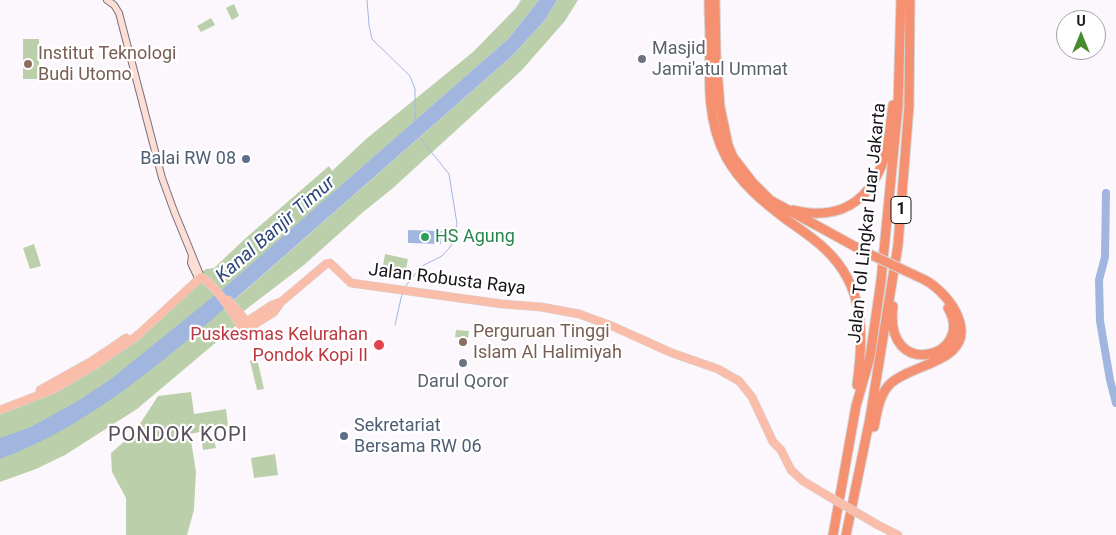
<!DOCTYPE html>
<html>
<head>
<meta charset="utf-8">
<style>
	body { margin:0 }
	#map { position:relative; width:1116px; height:535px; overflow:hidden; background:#fcf7fd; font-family:Roboto,sans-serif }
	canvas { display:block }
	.north { position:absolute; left:1056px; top:10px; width:50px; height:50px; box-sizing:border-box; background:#fff; border:1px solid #a3a1a3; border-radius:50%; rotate:0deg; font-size:14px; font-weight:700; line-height:20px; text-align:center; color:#181419 }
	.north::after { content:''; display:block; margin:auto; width:18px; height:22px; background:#498c2f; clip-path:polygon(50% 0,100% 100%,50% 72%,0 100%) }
</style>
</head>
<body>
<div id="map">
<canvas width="1116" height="535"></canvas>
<div class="north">U</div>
</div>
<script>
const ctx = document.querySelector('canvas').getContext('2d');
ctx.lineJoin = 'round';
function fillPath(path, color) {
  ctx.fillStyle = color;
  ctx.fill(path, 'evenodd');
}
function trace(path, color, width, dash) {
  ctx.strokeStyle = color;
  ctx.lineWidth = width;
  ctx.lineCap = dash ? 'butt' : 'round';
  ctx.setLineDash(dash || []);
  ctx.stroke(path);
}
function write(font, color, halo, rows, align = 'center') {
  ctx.font = font + ' Roboto,sans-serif';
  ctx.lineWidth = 4.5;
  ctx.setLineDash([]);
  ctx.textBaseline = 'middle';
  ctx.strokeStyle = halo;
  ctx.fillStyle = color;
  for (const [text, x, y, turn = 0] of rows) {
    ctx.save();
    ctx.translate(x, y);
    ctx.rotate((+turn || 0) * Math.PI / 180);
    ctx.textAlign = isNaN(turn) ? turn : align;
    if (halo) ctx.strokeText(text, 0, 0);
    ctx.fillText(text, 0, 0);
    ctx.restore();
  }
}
fillPath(new Path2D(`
	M521 0H539L508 39 221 291 208 277 202 272 206 269 214 268 248 236 329 166 332 171 366 139 473 52 516 8Z
	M557 0H578L565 21 521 71 393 188 362 213 304 265 240 314 231 303 512 56 545 20Z
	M234 4 239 16 232 20 226 8Z
	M211 18 215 25 201 32 197 26Z
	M23 39H39V79H23Z
	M34 244 41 266 30 269 23 248Z
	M385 254 408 259 404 280 381 276Z
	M201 277 239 323 137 409 65 455 36 469 0 482V410L33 398 118 349Z
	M456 330 469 331 468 338 455 337Z
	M257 358 264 389 257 390 250 361Z
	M191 392 194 414 226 409 228 426 190 434 196 472 194 510 187 535H126V498L112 472 111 453 134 433 158 396Z
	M214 440 216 448 203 450 202 442Z
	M275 454 278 475 254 478 251 458Z`), '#bbd0aa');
fillPath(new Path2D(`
	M539 0H557L545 20 512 56 201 329C139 381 76 431 0 459V438L31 427 76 402 111 379 225 287 508 39Z
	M408 230 442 231 441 244 408 243Z`), '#a1b6df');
trace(new Path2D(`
	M367 0 369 25 372 39 410 76 415 89V120
	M404 288 417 272 424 265 442 256 451 246 457 224 449 174 420 138
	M395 325 402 294`), '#a1b6df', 1);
trace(new Path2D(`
	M1106 193 1105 257 1099 280 1100 321 1110 380 1116 403`), '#a1b6df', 8);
const secondary = new Path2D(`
	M107 0 114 5 119 13 162 178 174 211 201 277
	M192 256 191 263 198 278`);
const primary = new Path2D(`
	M228 300 243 317 248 328
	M241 323 246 322 272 305 281 302
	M40 390 92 361 126 338
	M0 410 52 390 97 364 138 335 201 277C217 286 234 315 244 331L274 312 281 302 326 264 330 263 351 283 502 304 541 307 579 314 612 326 672 353 718 369 739 381 752 397 773 442 781 450 791 470 803 481 823 493
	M878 525 898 535`);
const highway = new Path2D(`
	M709 0C709 14 710 28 710 42 709 81 707 122 726 157 741 184 763 202 787 220 800 229 814 238 826 250 865 287 864 335 857 385
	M715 0 716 56 720 107 728 145 733 157 753 183 770 200 865 252
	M793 210C838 221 869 203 884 159 890 143 890 122 893 105
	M893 306C883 383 977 357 948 308
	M874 427C877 413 879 395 890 384 912 363 976 362 958 317 953 303 938 287 925 280
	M833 535 856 406 870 357 881 281 898 106 901 0
	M846 535 870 418 898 245 909 106 910 0`);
trace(secondary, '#796e7b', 8);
trace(primary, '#d5d5d6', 9);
trace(highway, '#d5d5d6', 11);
trace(secondary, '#fcded4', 6);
trace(primary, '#f9bdaa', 8);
trace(highway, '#f59171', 9);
const primaryBridge = new Path2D(`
	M823 493 878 525`);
const highwayBridge = new Path2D(`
	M865 252 925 280`);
trace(primaryBridge, '#d5d5d6', 9, []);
trace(highwayBridge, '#d5d5d6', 11, []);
trace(primaryBridge, '#f9bdaa', 8);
trace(highwayBridge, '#f59171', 9);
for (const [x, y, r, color] of [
	[642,59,5,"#6b7280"],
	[28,64,5,"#8d6e63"],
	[246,159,5,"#5c6f8a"],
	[425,237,5,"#2e9e5b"],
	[463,342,5,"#8d6e63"],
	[379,345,6,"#e0444e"],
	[463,363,5,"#6b7280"],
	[344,436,5,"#5c6f8a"]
]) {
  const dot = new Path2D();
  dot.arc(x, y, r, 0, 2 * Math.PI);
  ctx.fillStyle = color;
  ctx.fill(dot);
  trace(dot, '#fff', 2);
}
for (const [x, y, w] of [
	[901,210,20]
]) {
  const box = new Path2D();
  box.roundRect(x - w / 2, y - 13.5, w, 27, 4);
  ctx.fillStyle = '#fff';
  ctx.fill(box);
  trace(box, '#181419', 1);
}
write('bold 16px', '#181419', null, [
	["1",901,210]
]);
write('18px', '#5b616d', '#fff', [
	["Masjid",652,49],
	["Jami'atul Ummat",652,70],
	["Darul Qoror",463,382,"center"]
], 'left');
write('18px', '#785e54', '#fff', [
	["Institut Teknologi",38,54],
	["Budi Utomo",38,75],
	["Perguruan Tinggi",473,332],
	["Islam Al Halimiyah",473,353]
], 'left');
write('18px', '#4e5e75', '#fff', [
	["Balai RW 08",236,159],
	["Sekretariat",354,426,"left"],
	["Bersama RW 06",354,447,"left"]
], 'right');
write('18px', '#181419', '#fff', [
	["Jalan Tol Lingkar Luar Jakarta",868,223,-84],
	["Jalan Robusta Raya",447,280,7]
]);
write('18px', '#27864d', '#fff', [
	["HS Agung",435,237]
], 'left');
write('18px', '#be3a42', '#fff', [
	["Puskesmas Kelurahan",368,335],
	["Pondok Kopi II",368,356]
], 'right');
write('italic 19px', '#2f477c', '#fff', [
	["Kanal Banjir Timur",276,230,-41]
]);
ctx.letterSpacing = '1px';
write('20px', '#584e5a', '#fff', [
	["PONDOK KOPI",178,436]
]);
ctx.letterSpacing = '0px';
</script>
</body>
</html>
